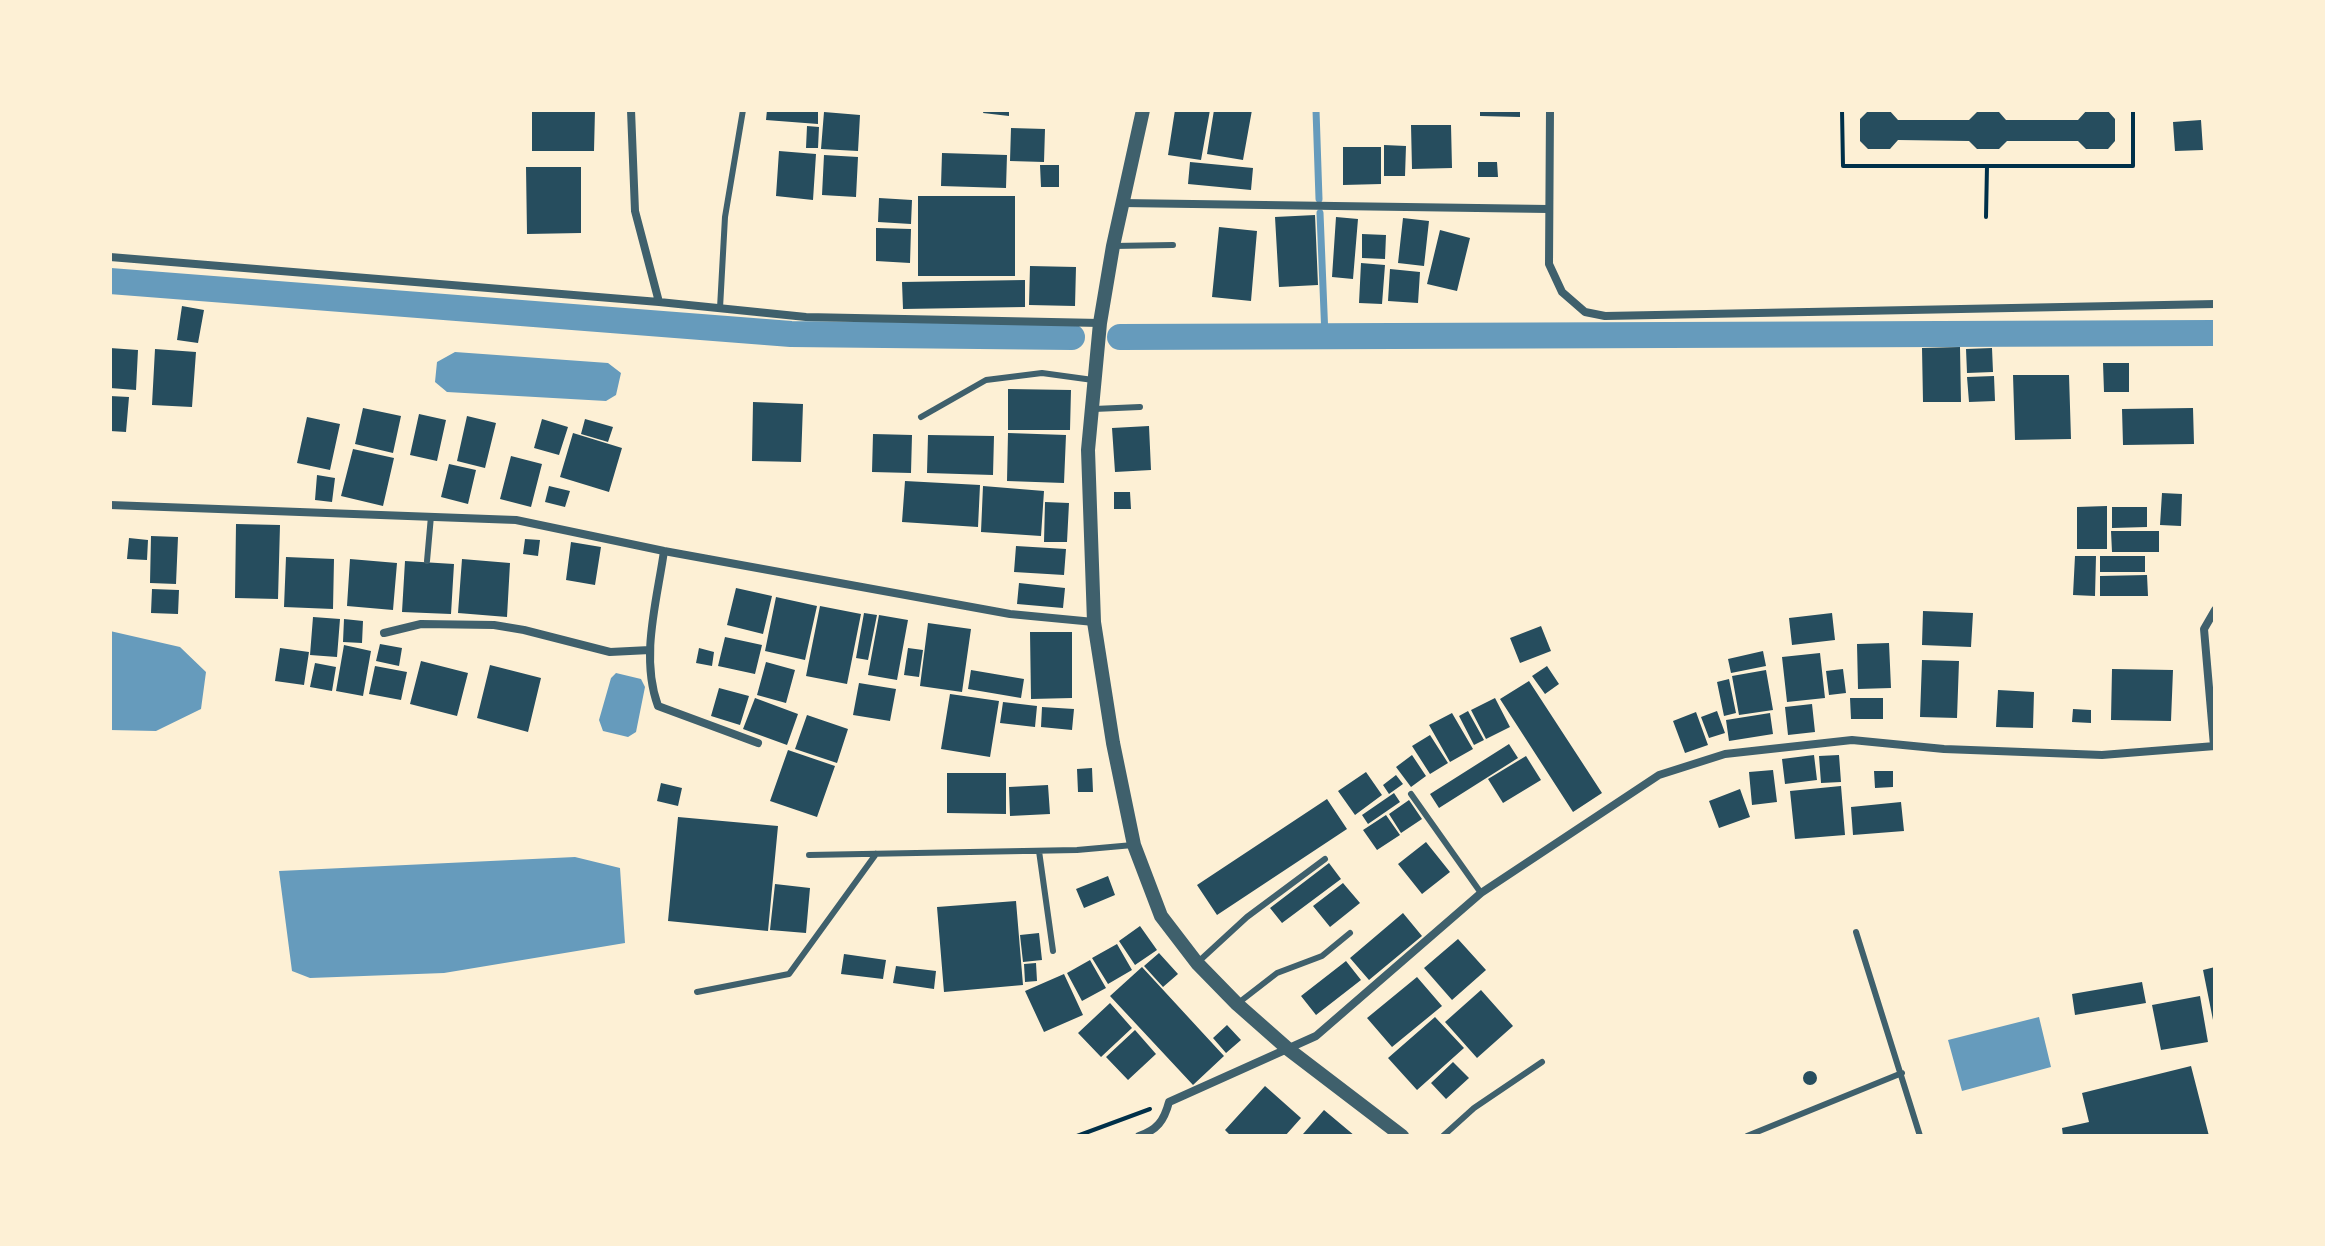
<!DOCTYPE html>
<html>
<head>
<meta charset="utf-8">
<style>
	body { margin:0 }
	#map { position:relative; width:2325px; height:1246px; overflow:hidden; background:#fdf0d5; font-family:"Archivo Narrow",sans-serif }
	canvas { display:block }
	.frame { position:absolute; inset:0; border:112px solid #fdf0d5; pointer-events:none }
</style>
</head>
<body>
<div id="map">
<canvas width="2325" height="1246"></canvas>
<div class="frame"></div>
</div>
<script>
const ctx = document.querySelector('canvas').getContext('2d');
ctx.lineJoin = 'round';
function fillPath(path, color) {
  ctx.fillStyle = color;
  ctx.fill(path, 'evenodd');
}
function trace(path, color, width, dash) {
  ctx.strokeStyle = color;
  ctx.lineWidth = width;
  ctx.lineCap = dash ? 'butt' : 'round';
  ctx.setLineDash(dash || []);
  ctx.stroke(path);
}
fillPath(new Path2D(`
	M455 352 608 363 621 373 616 395 606 401 447 392 435 382 437 362Z
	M110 631 180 647 206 672 201 709 156 731 110 730Z
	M616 673 641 679 645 687 636 732 628 737 603 731 599 720 611 678Z
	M575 857 620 868 625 943 444 973 310 978 292 971 279 871Z
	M2039 1017 2051 1067 1962 1091 1948 1040Z`), '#669bbc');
trace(new Path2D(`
	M1316 110 1319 199
	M1320 213 1325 337`), '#669bbc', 7);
trace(new Path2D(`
	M110 281 791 334 1072 337
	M1120 337 2215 333`), '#669bbc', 26);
fillPath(new Path2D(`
	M532 110H595L594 151H532Z
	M767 110 818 111V124L766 120Z
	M984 110H1009V116L983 113Z
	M1175 110H1210L1201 160 1168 155Z
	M1214 110H1252L1243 160 1207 154Z
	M1480 110H1520V117L1480 116Z
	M1869 110H1889L1898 120H1969L1977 112H1999L2006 120H2078L2087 110H2107L2115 119V141L2108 149H2086L2078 141H2007L1999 149H1977L1969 141 1898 140 1890 149H1868L1860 141V119Z
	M824 112 860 115 858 151 821 149Z
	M2201 120 2203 150 2175 151 2173 122Z
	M1411 125H1451L1452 168 1412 169Z
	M807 126 819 127 818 148H806Z
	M1011 128 1045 129 1044 162 1010 161Z
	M1384 145 1406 146 1405 176H1384Z
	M1343 147H1381V184L1343 185Z
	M779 151 816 154 813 200 776 196Z
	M942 153 1007 155 1006 188 941 186Z
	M824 155 858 157 856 197 822 195Z
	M1190 162 1253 168 1251 190 1188 184Z
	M1478 162H1497L1498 177H1478Z
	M1040 165H1059V187H1041Z
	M526 167H581V233L527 234Z
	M918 196H1015V276H918Z
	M879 198 912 200 911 224 878 222Z
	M1315 215 1318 285 1279 287 1275 217Z
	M1336 217 1358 219 1353 279 1332 277Z
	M1403 218 1429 221 1424 266 1398 263Z
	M1219 227 1257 231 1251 301 1212 297Z
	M876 228 911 229 910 263 876 261Z
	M1440 230 1470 238 1457 291 1427 284Z
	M1362 234 1386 235 1385 259 1362 258Z
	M1361 263 1385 265 1382 304 1359 303Z
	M1030 266 1076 267 1075 306 1029 305Z
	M1390 269 1420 272 1418 303 1388 301Z
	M1025 280V307L903 309 902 282Z
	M182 306 204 310 198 343 177 340Z
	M1960 347 1961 402H1923L1922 348Z
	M110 348 138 350 136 390 110 388Z
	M1992 348 1993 372 1967 373 1966 349Z
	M155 349 196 352 192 407 152 405Z
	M2103 363H2129V392H2104Z
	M2013 375H2069L2071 439 2015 440Z
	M1994 376 1995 401 1969 402 1967 377Z
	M1008 389 1071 390 1070 430H1008Z
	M110 396 129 397 126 432 110 431Z
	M753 402 803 404 801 462 752 461Z
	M363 408 401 416 393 453 355 444Z
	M2193 408 2194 444 2123 445 2122 409Z
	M419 414 446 420 437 461 410 455Z
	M467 416 496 423 485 468 457 461Z
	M307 417 340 424 330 470 297 463Z
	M542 419 568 427 559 455 534 448Z
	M585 419 613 427 608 442 581 434Z
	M1149 426 1151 470 1115 472 1112 428Z
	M573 433 622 448 609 492 560 477Z
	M1008 433 1066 435 1064 483 1007 481Z
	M873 434 912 435 911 473 872 472Z
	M928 435 994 436 993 475 927 473Z
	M353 449 394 458 383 506 341 496Z
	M511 456 542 464 531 507 500 499Z
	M449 464 476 470 468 504 441 497Z
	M317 475 335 478 332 502 315 500Z
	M905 481 980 485 978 527 902 522Z
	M549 486 570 491 565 507 545 502Z
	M983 486 1044 491 1041 536 981 532Z
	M1114 492H1130L1131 509H1114Z
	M2162 493 2182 494 2181 526 2160 525Z
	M1045 502 1069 503 1067 542H1044Z
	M2107 506V549H2077V507Z
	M2112 507H2147V527L2112 528Z
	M236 524 280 525 278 599 235 598Z
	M2111 531H2159V552H2112Z
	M151 536 178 537 176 584 150 583Z
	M129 538 148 540 147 560 127 559Z
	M525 539 540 540 538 556 523 554Z
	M571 542 601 547 595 585 566 580Z
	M1016 546 1066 549 1064 575 1014 572Z
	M2075 556H2096L2095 596 2073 595Z
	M2100 556H2145V572H2100Z
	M286 557 334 559 333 609 284 607Z
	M350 559 397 563 393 610 347 606Z
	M462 559 510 563 507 617 458 613Z
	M405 561 454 564 451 614 402 612Z
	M2147 575 2148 596H2100V576Z
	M1019 583 1065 588 1063 608 1017 604Z
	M736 588 772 596 763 634 727 625Z
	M152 589 179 590 178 614 151 613Z
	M776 597 817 606 805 660 765 651Z
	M820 606 861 614 847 684 806 676Z
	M1923 611 1973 613 1971 647 1922 645Z
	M864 613 877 615 868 660 856 658Z
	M1832 613 1835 640 1792 645 1789 618Z
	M879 615 908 620 897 680 868 675Z
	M313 617 340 619 337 657 310 655Z
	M344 619 363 621 362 643 343 642Z
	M928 623 971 629 962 692 920 686Z
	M1541 626 1551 651 1520 663 1510 638Z
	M1030 632H1072V698L1031 699Z
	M725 637 762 645 755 674 718 666Z
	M1889 643 1891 688 1858 689 1857 644Z
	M380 644 402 648 399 666 376 661Z
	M344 645 371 651 363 696 336 691Z
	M280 648 309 652 304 685 275 681Z
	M699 648 714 652 712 666 696 663Z
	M908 648 923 650 919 677 904 675Z
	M1763 651 1766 666 1731 673 1728 659Z
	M1820 653 1825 698 1787 702 1782 657Z
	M1922 660 1959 661 1957 718 1920 717Z
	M421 661 468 673 457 716 410 704Z
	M766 662 795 670 786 703 757 695Z
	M315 663 336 667 332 691 310 687Z
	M490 665 541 678 528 732 477 718Z
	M375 666 407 672 401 700 369 694Z
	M1547 666 1559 684 1545 694 1532 676Z
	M1843 669 1846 693 1829 695 1826 671Z
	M2112 669 2173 670 2171 721 2111 720Z
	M971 670 1024 679 1021 698 968 689Z
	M1766 670 1773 710 1739 715 1732 676Z
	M1729 679 1736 713 1724 716 1717 682Z
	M1529 681 1602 793 1573 812 1500 699Z
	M859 683 896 689 890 721 853 715Z
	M719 688 749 696 740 725 711 716Z
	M1998 690 2034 692 2033 728 1996 727Z
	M950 694 999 701 990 757 941 749Z
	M755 698 798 714 787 745 743 729Z
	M1495 698 1510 727 1486 739 1471 710Z
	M1850 698H1883V719H1851Z
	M1003 702 1037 706 1035 727 1000 723Z
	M1812 704 1815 732 1788 735 1785 707Z
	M1042 707 1074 709 1072 730 1041 727Z
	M2073 709 2091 710V723L2072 722Z
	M1468 711 1484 740 1474 745 1459 716Z
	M1717 711 1725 733 1709 738 1701 717Z
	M1696 712 1708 745 1685 753 1673 721Z
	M1452 713 1473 749 1450 762 1429 725Z
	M1770 713 1773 734 1729 741 1726 720Z
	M807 715 848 729 837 763 795 749Z
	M1430 735 1448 763 1430 774 1412 746Z
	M1509 744 1518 758 1439 808 1430 794Z
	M788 750 835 766 817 817 770 801Z
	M1412 755 1426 776 1411 787 1396 767Z
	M1814 755 1817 780 1785 784 1782 759Z
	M1839 755 1841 782 1821 783 1819 756Z
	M1526 756 1541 780 1503 803 1488 779Z
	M1092 768 1093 792H1078L1077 769Z
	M1773 770 1777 802 1752 805 1749 772Z
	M1874 771H1893V787L1875 788Z
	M1366 772 1382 795 1355 815 1338 791Z
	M947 773H1006V814L947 813Z
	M1396 775 1403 784 1389 794 1383 785Z
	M661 783 682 788 678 806 657 801Z
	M1048 785 1050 814 1010 816 1009 787Z
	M1841 786 1845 835 1795 839 1790 791Z
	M1740 789 1750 817 1719 828 1709 801Z
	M1394 793 1400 802 1368 824 1362 815Z
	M1327 799 1347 829 1217 915 1197 885Z
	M1409 800 1422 819 1401 833 1389 814Z
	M1901 802 1904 831 1853 835 1851 807Z
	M1386 815 1400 835 1377 850 1363 830Z
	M678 817 778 826 768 931 668 921Z
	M1426 842 1450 872 1422 894 1398 864Z
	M1329 863 1341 879 1282 923 1270 908Z
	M1108 876 1115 895 1084 908 1076 889Z
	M1343 883 1360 903 1330 927 1313 906Z
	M775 884 810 888 806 933 770 930Z
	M1016 901 1023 985 944 992 937 907Z
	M1403 913 1422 936 1369 980 1350 958Z
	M1140 926 1157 950 1135 965 1119 941Z
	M1039 933 1042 960 1023 962 1020 935Z
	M1458 939 1486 970 1452 1000 1424 968Z
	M1117 944 1132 970 1108 984 1092 958Z
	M1159 953 1178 974 1163 987 1144 966Z
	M844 954 886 960 883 979 841 974Z
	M1090 960 1106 988 1082 1001 1067 973Z
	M1346 961 1361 980 1316 1015 1301 996Z
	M1036 963 1037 981 1025 982 1024 964Z
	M896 966 936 971 934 989 893 983Z
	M1142 967 1224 1056 1193 1085 1110 996Z
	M2215 967V1025H2214L2203 970Z
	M1064 974 1083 1015 1044 1032 1025 991Z
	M1417 977 1442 1006 1392 1047 1367 1018Z
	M2142 982 2146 1003 2075 1015 2072 994Z
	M1481 990 1513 1026 1477 1058 1445 1022Z
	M2200 996 2208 1042 2161 1050 2152 1005Z
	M1110 1003 1132 1028 1101 1057 1078 1033Z
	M1435 1017 1464 1048 1417 1090 1388 1058Z
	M1227 1025 1241 1040 1226 1053 1213 1038Z
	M1135 1030 1156 1054 1128 1080 1106 1057Z
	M1453 1062 1469 1078 1446 1099 1431 1083Z
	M2191 1066 2209 1136H2063L2062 1128 2089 1122 2082 1093Z
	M1803 1078a7 7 0 1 1 14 0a7 7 0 1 1-14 0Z
	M1265 1086 1301 1118 1285 1136H1231L1225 1130Z
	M1324 1110 1355 1136 1303 1134Z`), '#264d5e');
trace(new Path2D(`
	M1842 110 1843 166H2133V110
	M1986 217 1987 166
	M1077 1136 1150 1109`), '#003049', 4);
trace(new Path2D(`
	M1113 246 1173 245
	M720 308 725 217 743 110
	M1094 409 1140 407
	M921 417 986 380 1042 373 1093 380
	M427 561 431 516
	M1411 794 1481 893
	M1039 851 1053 951
	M809 855 1077 850 1133 845
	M1856 932 1920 1136
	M1197 963 1247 917 1325 859
	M697 992 789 974 876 854
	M1237 1004 1277 973 1322 956 1350 933
	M1443 1136 1474 1108 1542 1062
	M1747 1136 1902 1073`), '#3f606c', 6);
trace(new Path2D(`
	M631 110 635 211 659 302
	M1550 110 1549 264 1562 292 1585 312 1605 316 2215 304
	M1122 203 1548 209
	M110 257 659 302 806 317 1100 323
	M110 505 516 520 664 551 1010 614 1094 622
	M664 551C657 601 640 657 658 706L758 743
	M384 633 421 624 494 625 524 630 610 652 650 650
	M2214 746 2204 629 2215 610
	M1139 1136C1157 1130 1164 1121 1169 1102L1316 1036 1481 893 1659 775 1725 754 1852 740 1944 749 2102 755 2215 746`), '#3f606c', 8);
trace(new Path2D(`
	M1143 110 1113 246 1100 323 1088 450 1094 622 1113 743 1134 845 1161 916 1197 963 1237 1004 1288 1049 1402 1136`), '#3f606c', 14);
</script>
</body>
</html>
